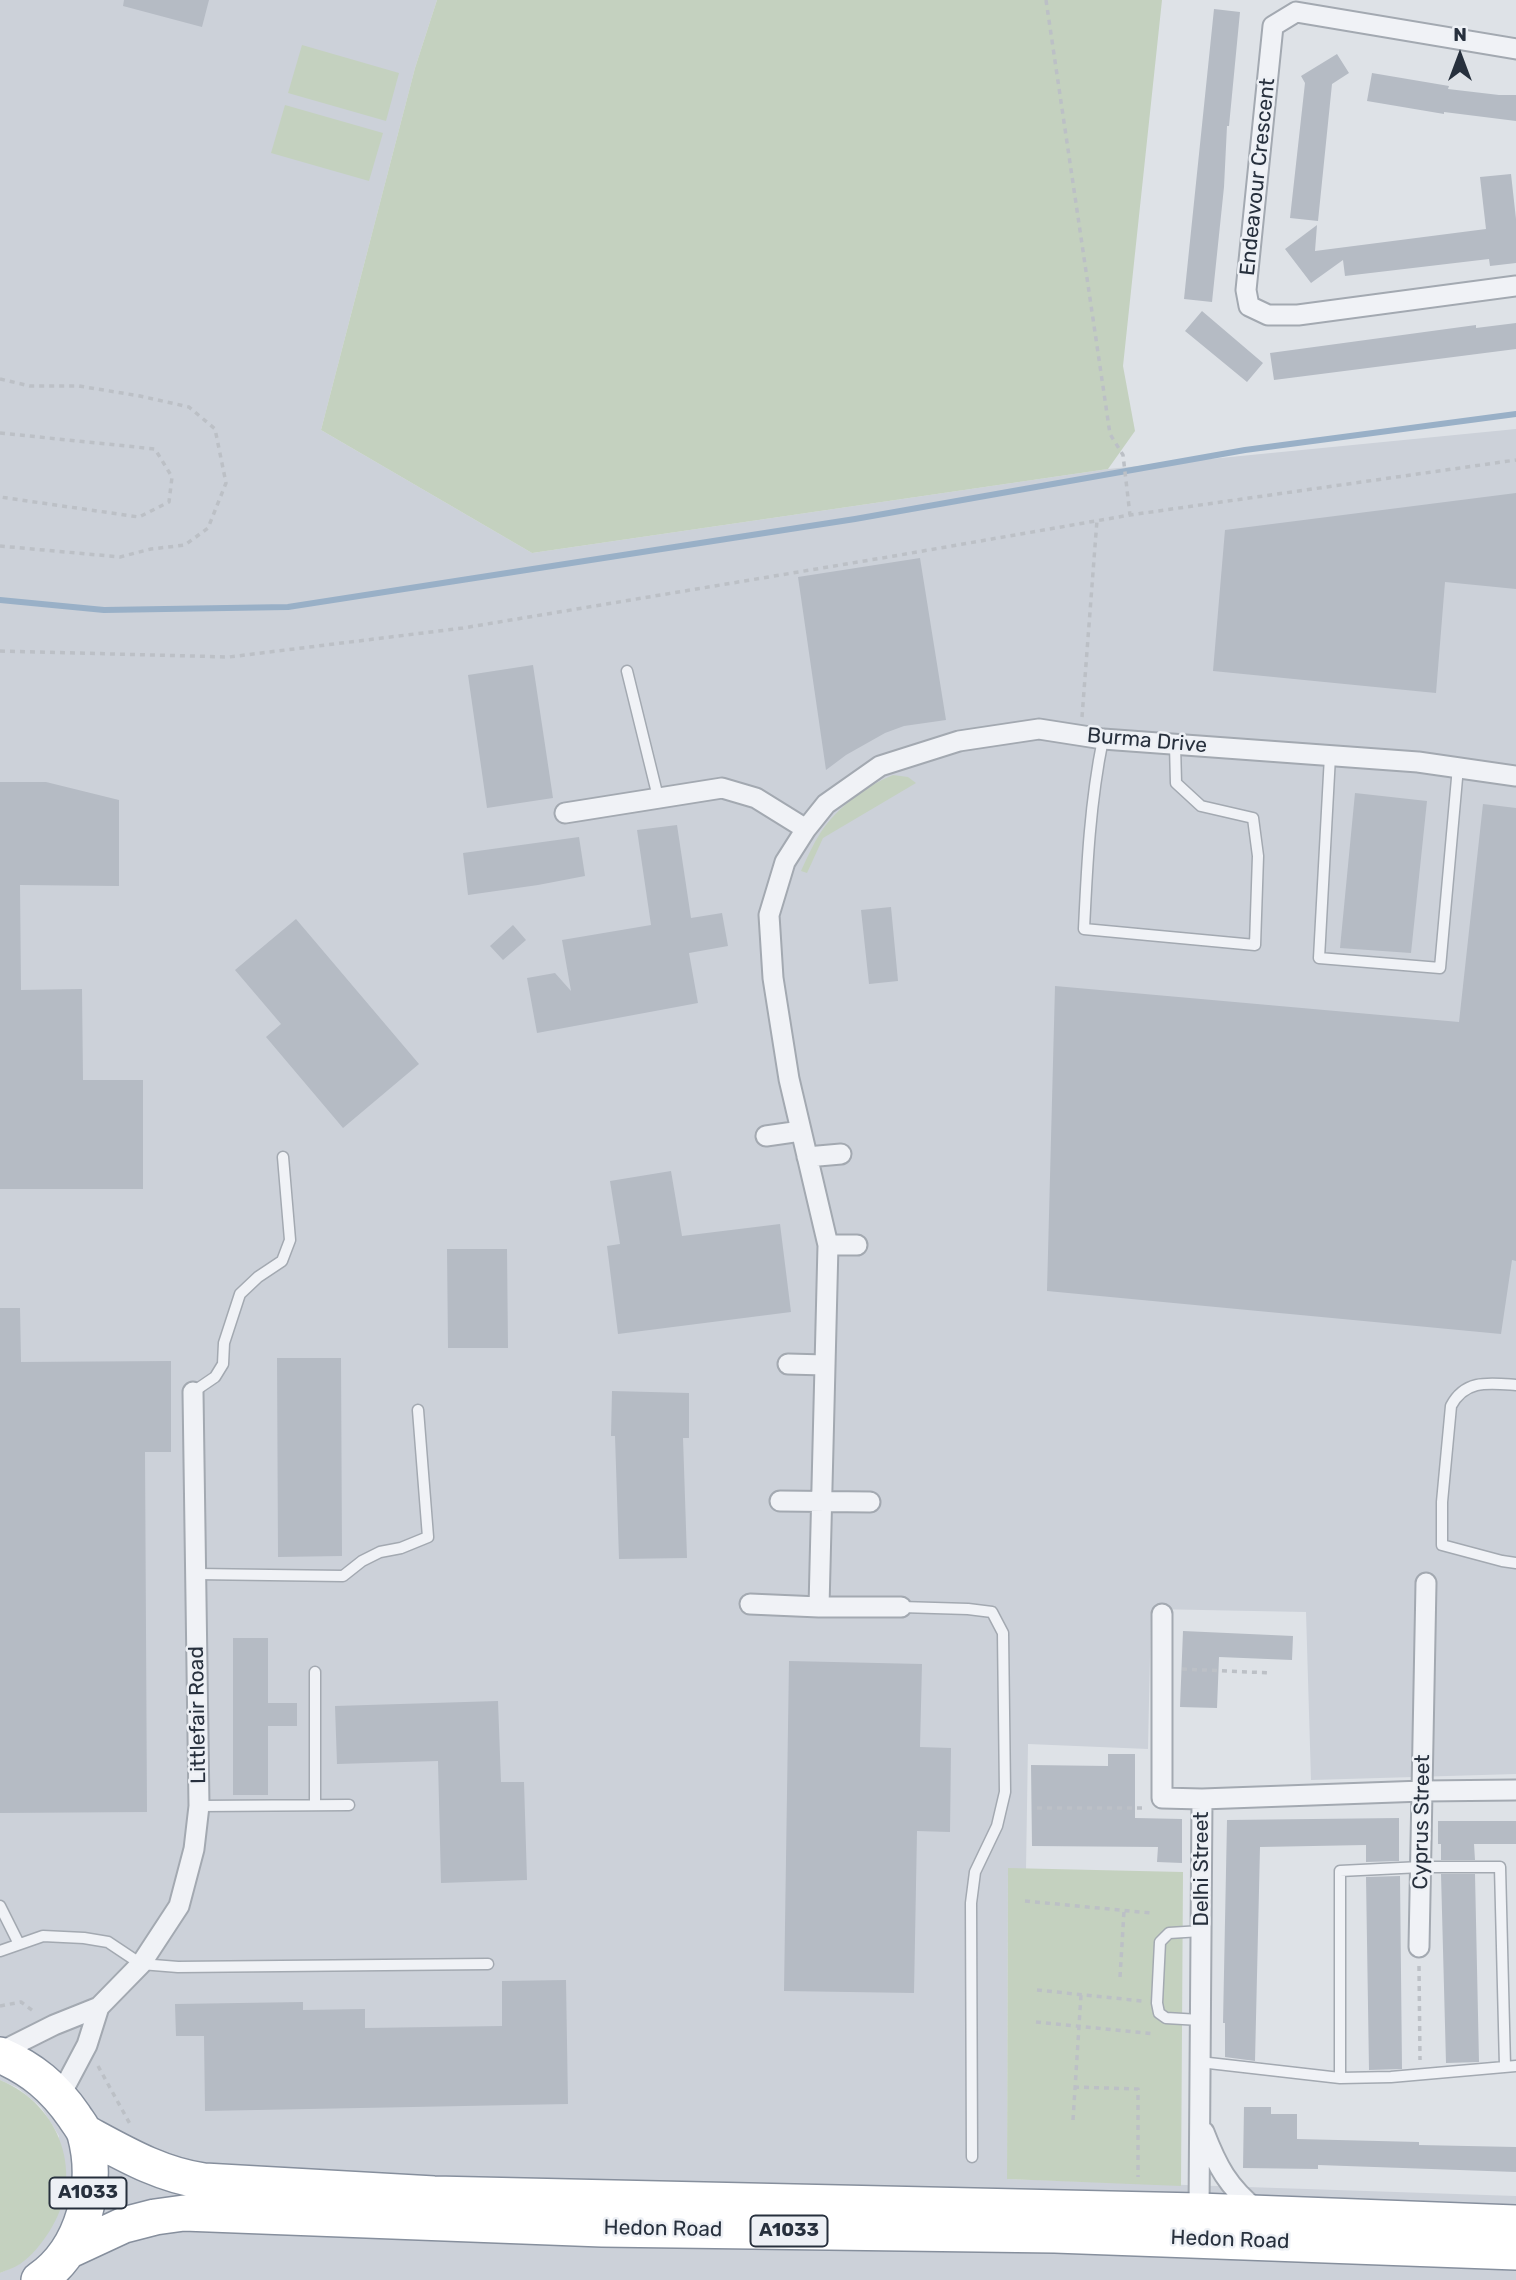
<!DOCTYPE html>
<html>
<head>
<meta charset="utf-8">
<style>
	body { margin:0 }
	#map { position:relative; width:1516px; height:2280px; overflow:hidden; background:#dee2e7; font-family:Rubik,sans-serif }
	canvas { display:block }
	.north { position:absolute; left:1425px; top:21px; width:70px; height:70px; -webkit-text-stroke:5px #edf0f5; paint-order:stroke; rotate:0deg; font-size:19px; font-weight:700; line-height:28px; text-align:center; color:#27303d }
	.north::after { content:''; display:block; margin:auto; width:24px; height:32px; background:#27303d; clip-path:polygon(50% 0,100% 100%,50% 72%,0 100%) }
</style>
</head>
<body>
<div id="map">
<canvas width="1516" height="2280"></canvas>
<div class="north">N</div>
</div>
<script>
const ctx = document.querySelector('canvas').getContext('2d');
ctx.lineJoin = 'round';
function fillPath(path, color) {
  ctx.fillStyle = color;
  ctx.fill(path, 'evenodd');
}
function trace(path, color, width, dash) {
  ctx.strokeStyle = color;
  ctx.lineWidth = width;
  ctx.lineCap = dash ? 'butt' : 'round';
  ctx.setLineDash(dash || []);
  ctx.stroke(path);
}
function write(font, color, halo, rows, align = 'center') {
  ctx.font = font + ' Rubik,sans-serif';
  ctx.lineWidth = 5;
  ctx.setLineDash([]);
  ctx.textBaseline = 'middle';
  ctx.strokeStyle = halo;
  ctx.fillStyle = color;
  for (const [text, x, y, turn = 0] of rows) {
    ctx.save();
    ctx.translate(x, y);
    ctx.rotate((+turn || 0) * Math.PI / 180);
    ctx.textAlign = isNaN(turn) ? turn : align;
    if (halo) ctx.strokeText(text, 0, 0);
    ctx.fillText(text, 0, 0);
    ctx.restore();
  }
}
fillPath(new Path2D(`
	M0 0H437L415 68 321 430 532 553 1108 469 1516 429V1774L1311 1780 1306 1612 1151 1609 1148 1749 1028 1744 1026 1869H1008L1007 2179 1516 2196V2280H0V2273L19 2264 59 2136 41 2107 18 2088 0 2080Z`), '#ccd1d9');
fillPath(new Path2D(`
	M437 0H1162L1123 366 1135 431 1108 469 532 553 321 430 415 68Z
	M302 45 399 73 386 121 288 93Z
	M285 105 383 133 369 181 271 153Z
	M893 775 908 777 916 783 823 838 807 873 801 871C807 858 813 844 821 832 837 808 866 786 893 775Z
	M1008 1868 1183 1872 1181 2186 1007 2179Z
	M0 2080C61 2105 86 2176 49 2232 41 2244 32 2256 20 2264 14 2268 6 2270 0 2273Z`), '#c4d1bf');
trace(new Path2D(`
	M0 600 104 610 288 607 855 519 1245 450 1516 414`), '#99b0c7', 6);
fillPath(new Path2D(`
	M124 0H209L202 27 123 6Z
	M1214 9 1240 12 1229 126H1227L1224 187 1212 302 1184 299Z
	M1337 54 1349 73 1332 84 1318 221 1290 218 1305 83 1301 76Z
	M1372 73 1449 86 1448 89 1499 95H1516V121L1444 112V114L1367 101Z
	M1511 174 1516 219V263L1490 266 1489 259 1345 276 1343 260 1311 283 1285 249 1317 225 1315 251 1486 229 1480 177Z
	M1202 311 1263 363 1247 382 1185 331Z
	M1516 323V349L1274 380 1270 353 1476 325V328Z
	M1516 493V589L1445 582 1436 693 1213 671 1225 530Z
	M920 558 946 720 904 726 885 733 846 755 826 770 798 577Z
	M533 665 553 798 487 808 468 675Z
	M0 782H46L119 800V886L20 885 21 990 82 989 83 1080H143V1189H0Z
	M1355 793 1427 801 1411 953 1340 948Z
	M1483 804 1516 808V1261L1512 1260 1501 1334 1047 1291 1055 986 1459 1022Z
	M677 825 691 918 722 913 728 946 689 953 698 1003 537 1033 527 978 555 973 571 991 562 940 651 925 637 830Z
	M579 837 585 876 538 885 468 895 463 853Z
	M891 907 898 981 869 984 861 910Z
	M296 919 419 1064 343 1128 266 1037 281 1024 235 970Z
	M513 925 526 940 503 960 490 946Z
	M671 1171 682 1236 780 1224 791 1312 618 1334 607 1246 620 1244 610 1181Z
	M447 1249H507L508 1348H448Z
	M0 1308H20L21 1362 171 1361V1452H145L147 1812 0 1813Z
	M277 1358H341L342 1556 278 1557Z
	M612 1391 689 1393V1438H683L687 1558 619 1559 615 1436H611Z
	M1183 1631 1293 1636 1292 1660 1219 1657 1217 1708 1180 1707Z
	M233 1638H268V1703H297V1726H268V1795H233Z
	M789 1661 922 1664 920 1747 951 1748 950 1832 917 1831 914 1993 784 1991Z
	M498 1701 501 1782H524L527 1880 441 1883 438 1761 337 1764 335 1706Z
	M1108 1754H1135V1818L1182 1819V1863L1157 1862 1158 1847 1032 1846 1031 1765 1108 1766Z
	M1399 1818V1861L1366 1862V1845L1260 1847 1255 2061 1225 2057V2023H1223L1227 1820Z
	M1438 1821H1516V1844H1474L1475 1860H1441V1844H1438Z
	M1441 1874H1475L1479 2062 1446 2063Z
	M1400 1876 1402 2069 1369 2070 1366 1877Z
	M566 1980 568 2104 205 2111 204 2036H176L175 2004 303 2002V2010L365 2009V2028L502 2026V1981Z
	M1244 2107H1271V2114H1297V2139L1419 2142V2145L1516 2147V2172L1318 2165V2169L1243 2168Z`), '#b5bbc4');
const lane = new Path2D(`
	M627 671 658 797
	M1103 739C1090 802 1087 865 1084 929L1255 945 1258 856 1253 818 1201 806 1176 783 1175 745
	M1330 756 1319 958 1440 968 1458 767
	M1516 1385C1489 1383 1465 1379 1451 1406L1442 1502V1545L1502 1561 1516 1563
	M193 1392 215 1377 223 1364 224 1343 240 1294 258 1277 282 1261 290 1240 283 1157
	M196 1574 343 1576 362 1561 380 1552 401 1548 428 1537 418 1410
	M901 1607 968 1609 992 1612 1003 1633 1005 1792 997 1826 975 1872 971 1903 972 2157
	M315 1805V1672
	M199 1806 349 1805
	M0 1906 19 1944
	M0 1951 43 1936 84 1938 108 1942 141 1964 178 1967 488 1964
	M1200 2020 1166 2018 1159 2013 1157 2003 1160 1942 1169 1933 1201 1931
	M1200 2062 1340 2078 1391 2077 1516 2066
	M1340 2078V1871L1421 1867H1500L1505 2066`);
const street = new Path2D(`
	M1516 49 1296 12 1273 26 1246 290 1249 306 1268 315H1298L1516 286
	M565 813 722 788 756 798 806 829
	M766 1136 801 1131
	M807 1157 841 1154
	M828 1245H857
	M788 1364 825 1365
	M780 1501 870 1502
	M750 1604 819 1607 828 1245 789 1079 773 978 769 915 785 862 806 829 826 804 880 766 959 741 1039 729 1103 739 1418 762 1516 776
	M819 1607H901
	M1162 1614V1798L1202 1799 1199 2211
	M1202 1799 1423 1791 1516 1790
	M1419 1947 1426 1583
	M0 2052 54 2025 99 2007 141 1964 179 1906 194 1849 199 1806 193 1392
	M60 2096 87 2045 99 2007
	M1204 2132C1217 2166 1228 2187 1257 2210`);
const highway = new Path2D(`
	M0 2055C32 2069 54 2087 74 2116 77 2121 83 2128 85 2134 99 2185 84 2249 39 2280
	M84 2132C123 2153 160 2175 204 2181L434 2194 1199 2211 1516 2223
	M68 2251 124 2225 155 2217 184 2213 602 2229 1055 2235 1516 2252`);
trace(lane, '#a3a9b1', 13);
trace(street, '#a3a9b1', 23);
trace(highway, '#868f9d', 38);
trace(new Path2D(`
	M1046 0 1110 434 1123 455 1130 515
	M0 379 30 386H79L140 396 189 407 215 429 226 483 208 528 185 545 151 549 120 557 0 546
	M0 433 155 449 172 477 169 502 139 517 0 497
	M0 651 229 657 463 628 894 556 1130 515 1516 460
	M1082 717 1097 520
	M1182 1669 1271 1673
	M1037 1808H1145
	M1025 1901 1151 1913
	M1419 1966 1420 2060
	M1120 1977 1124 1911
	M1037 1990 1142 2001
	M0 2006 21 2002 36 2013
	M1036 2022 1155 2034
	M98 2066 130 2124
	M1074 2087 1138 2089V2177
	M1073 2120 1081 1995`), '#bcc0c6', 3.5, [5, 5]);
trace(lane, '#f0f2f6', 10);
trace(street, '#f0f2f6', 19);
trace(highway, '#fff', 35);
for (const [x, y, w] of [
	[88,2193,77],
	[789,2231,77]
]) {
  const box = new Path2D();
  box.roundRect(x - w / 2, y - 15.5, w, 31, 5);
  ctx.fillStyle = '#edf0f5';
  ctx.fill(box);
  trace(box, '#27303d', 2);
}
write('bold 19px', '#27303d', null, [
	["A1033",88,2193],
	["A1033",789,2231]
]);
write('21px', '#27303d', '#edf0f5', [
	["Endeavour Crescent",1258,177,-84],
	["Burma Drive",1147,741,5],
	["Littlefair Road",198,1715,-91],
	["Cyprus Street",1422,1822,-89],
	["Delhi Street",1202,1869,-90],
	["Hedon Road",663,2229,1],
	["Hedon Road",1230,2240,2]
]);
</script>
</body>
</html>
